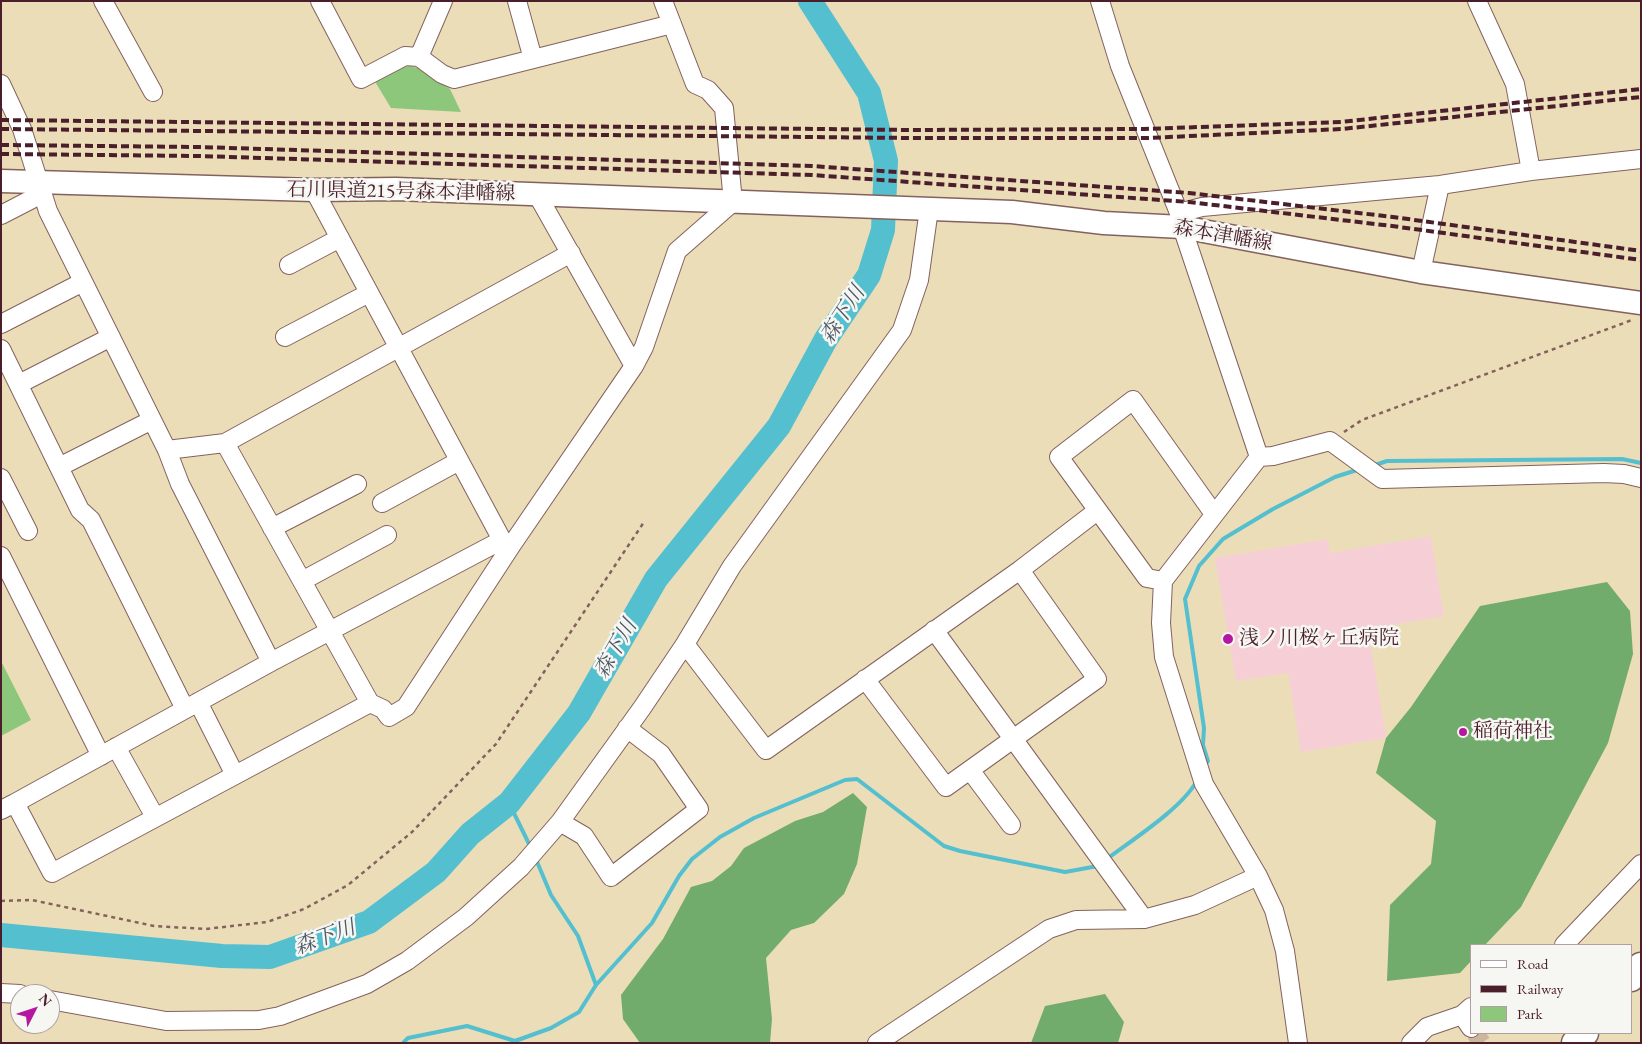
<!DOCTYPE html>
<html>
<head>
<meta charset="utf-8">
<style>
	body { margin:0 }
	#map { position:relative; width:1642px; height:1044px; overflow:hidden; background:#ecddb9; font-family:"EB Garamond",serif }
	canvas { display:block }
	.frame { position:absolute; inset:0; border:2px solid #4a1f2b; pointer-events:none }
	.legend { position:absolute; left:1470px; top:944px; width:162px; height:90px; box-sizing:border-box; background:#f6f6f2; border:1px solid #b1a0a2; margin:0; padding:6px 9px; list-style:none; font-size:15px; color:#4a1f2b }
	.legend li { display:flex; align-items:center; gap:10px; height:25px }
	.legend b { width:25px; border:1px solid #b1a0a2 }
	.north { position:absolute; left:10px; top:984px; width:50px; height:50px; box-sizing:border-box; background:#f6f6f2; border:1px solid #b1a0a2; border-radius:50%; rotate:49deg; font-size:14px; font-weight:700; line-height:20px; text-align:center; color:#4a1f2b }
	.north::after { content:''; display:block; margin:auto; width:18px; height:22px; background:#b5179e; clip-path:polygon(50% 0,100% 100%,50% 72%,0 100%) }
</style>
</head>
<body>
<div id="map">
<canvas width="1642" height="1044"></canvas>
<div class="frame"></div>
<ul class="legend">
<li><b style="height:6px;background:#fff"></b>Road</li>
<li><b style="height:6px;background:#4a1f2b"></b>Railway</li>
<li><b style="height:14px;background:#8dc77c"></b>Park</li>
</ul>
<div class="north">N</div>
</div>
<script>
const ctx = document.querySelector('canvas').getContext('2d');
ctx.lineJoin = 'round';
function fillPath(path, color) {
  ctx.fillStyle = color;
  ctx.fill(path, 'evenodd');
}
function trace(path, color, width, dash) {
  ctx.strokeStyle = color;
  ctx.lineWidth = width;
  ctx.lineCap = dash ? 'butt' : 'round';
  ctx.setLineDash(dash || []);
  ctx.stroke(path);
}
function write(font, color, halo, rows, align = 'center') {
  ctx.font = font + ' "EB Garamond","Noto Serif JP",serif';
  ctx.lineWidth = 5;
  ctx.setLineDash([]);
  ctx.textBaseline = 'middle';
  ctx.strokeStyle = halo;
  ctx.fillStyle = color;
  for (const [text, x, y, turn = 0] of rows) {
    ctx.save();
    ctx.translate(x, y);
    ctx.rotate((+turn || 0) * Math.PI / 180);
    ctx.textAlign = isNaN(turn) ? turn : align;
    if (halo) ctx.strokeText(text, 0, 0);
    ctx.fillText(text, 0, 0);
    ctx.restore();
  }
}
fillPath(new Path2D(`
	M1431 536 1444 616 1368 629 1386 738 1301 752 1288 673 1236 681 1215 558 1328 539 1330 553Z`), '#f6cfd6');
fillPath(new Path2D(`
	M410 66 418 68 450 89 461 112 391 108 374 80 402 67Z
	M1 661 31 720 1 736Z`), '#8dc77c');
fillPath(new Path2D(`
	M1607 582 1630 611 1633 654 1608 743 1521 907 1485 945H1471V961L1460 973 1387 981 1390 905 1431 864 1436 821 1376 773 1386 738 1411 707 1480 606Z
	M853 793 867 807 857 864 844 894 814 923 791 930 766 958 772 1019 770 1043H640L623 1019 621 995 663 939 691 887 712 881 731 866 744 848 795 821 823 812Z
	M1105 994 1124 1022 1118 1043H1031L1045 1006Z`), '#72ac6c');
trace(new Path2D(`
	M1372 466 1387 461 1622 459 1641 463
	M1204 767 1208 761 1203 745 1204 728 1185 599 1199 566 1223 539 1273 509 1335 477 1360 469
	M509 803 531 848
	M535 857 551 895 578 936 596 985
	M1107 859C1132 840 1185 806 1197 780
	M403 1043 408 1038 467 1026 515 1041 551 1028 579 1012 596 985 652 923 679 876 692 859 720 837 754 818 845 780 857 779 944 846 960 851 1065 872 1098 866`), '#54bfcf', 4);
trace(new Path2D(`
	M1 935 222 956 270 957 369 922 436 872 470 834 509 803 579 713 656 579 779 426 826 339 869 275 883 230 886 161 869 93 810 1`), '#54bfcf', 24);
trace(new Path2D(`
	M1475 1033 1482 1043`), '#ccb79d', 18, [18, 9]);
const minor = new Path2D(`
	M103 1 153 92
	M320 1 361 79 405 56 419 57
	M443 1 419 57 442 74 454 79 672 24
	M517 1 533 59
	M1100 1 1120 66 1179 213 1182 227 1259 457
	M1477 1 1515 84 1531 171
	M1 84 22 129 48 211 167 450 180 484 271 662
	M314 190 502 540 511 546
	M538 196 634 366
	M1179 213 1202 207 1440 185 1531 171 1641 159
	M1 215 32 199 39 183
	M289 265 340 238
	M1421 272 1440 185
	M1 324 83 282
	M285 337 369 293
	M1 349 80 510 91 520 185 709
	M19 384 111 337
	M225 443 370 703 383 709 389 717 406 707 511 546 634 366 644 347 677 251 733 202 724 108 708 90 695 84 663 1
	M167 450 225 443 571 253
	M1259 457 1163 581 1161 623 1164 657 1204 784 1258 876 1274 910 1285 951 1298 1043
	M1259 457 1273 456 1330 441 1382 479 1604 473 1624 474 1641 478
	M59 467 152 420
	M1 478 28 531
	M382 503 459 461
	M272 528 357 484
	M1 556 101 756
	M302 581 387 535
	M1163 581 1147 578 1059 457 1133 400 1214 514
	M934 630 1144 919
	M685 644 766 750 1020 570 1097 511
	M865 679 946 787 1097 679 1020 570
	M198 702 235 775
	M370 703 52 873 15 803 271 662 502 540
	M116 747 155 817
	M970 770 1011 825
	M1 810 15 803
	M560 822 584 836 611 877 699 809 661 754 627 728
	M1564 945 1641 864
	M1 993 20 994
	M50 1000 166 1021 259 1020 280 1016 367 984 407 961 466 917 521 867 560 822 642 708 685 644 732 566 902 330 919 280 929 209
	M1471 1007 1462 1015 1471 1028
	M877 1043 1049 929 1076 920 1144 919 1195 905 1258 876
	M1411 1043 1427 1027 1462 1015`);
const major = new Path2D(`
	M1 181 314 190 396 189 1012 212 1104 223 1182 227 1421 272 1641 303`);
const highway = new Path2D(`
	M1631 978 1641 966
	M1575 1043 1585 1033`);
trace(minor, '#83625d', 20);
trace(major, '#83625d', 25);
trace(highway, '#83625d', 29);
trace(new Path2D(`
	M1344 432 1362 420 1632 320
	M1 901 32 900 154 926 206 929 267 922 304 909 348 885 412 832 496 744 644 522`), '#83625d', 2.5, [4, 4]);
trace(minor, '#fff', 18);
trace(major, '#fff', 22);
trace(highway, '#fff', 26);
trace(new Path2D(`
	M1 120 909 130 1144 129 1341 122 1641 89
	M1 129 910 138H1148L1342 129 1641 97
	M1 145 197 147 812 166 1189 193 1393 217 1641 251
	M1 154 197 156 812 175 1189 202 1392 226 1641 260`), '#4a1f2b', 4, [8, 4]);
for (const [x, y, r, color] of [
	[1228,639,6,"#b5179e"],
	[1463,732,5,"#b5179e"]
]) {
  const dot = new Path2D();
  dot.arc(x, y, r, 0, 2 * Math.PI);
  ctx.fillStyle = color;
  ctx.fill(dot);
  trace(dot, '#f6f6f2', 2);
}
write('20px', '#4a1f2b', '#f6f6f2', [
	["石川県道215号森本津幡線",401,192,1],
	["森本津幡線",1223,236,10]
]);
write('20px', '#4a1f2b', '#f6f6f2', [
	["浅ノ川桜ヶ丘病院",1239,639],
	["稲荷神社",1473,732]
], 'left');
write('italic 21px', '#4e5764', '#f6f6f2', [
	["森下川",843,315,-57],
	["森下川",616,649,-60],
	["森下川",325,938,-20]
]);
</script>
</body>
</html>
